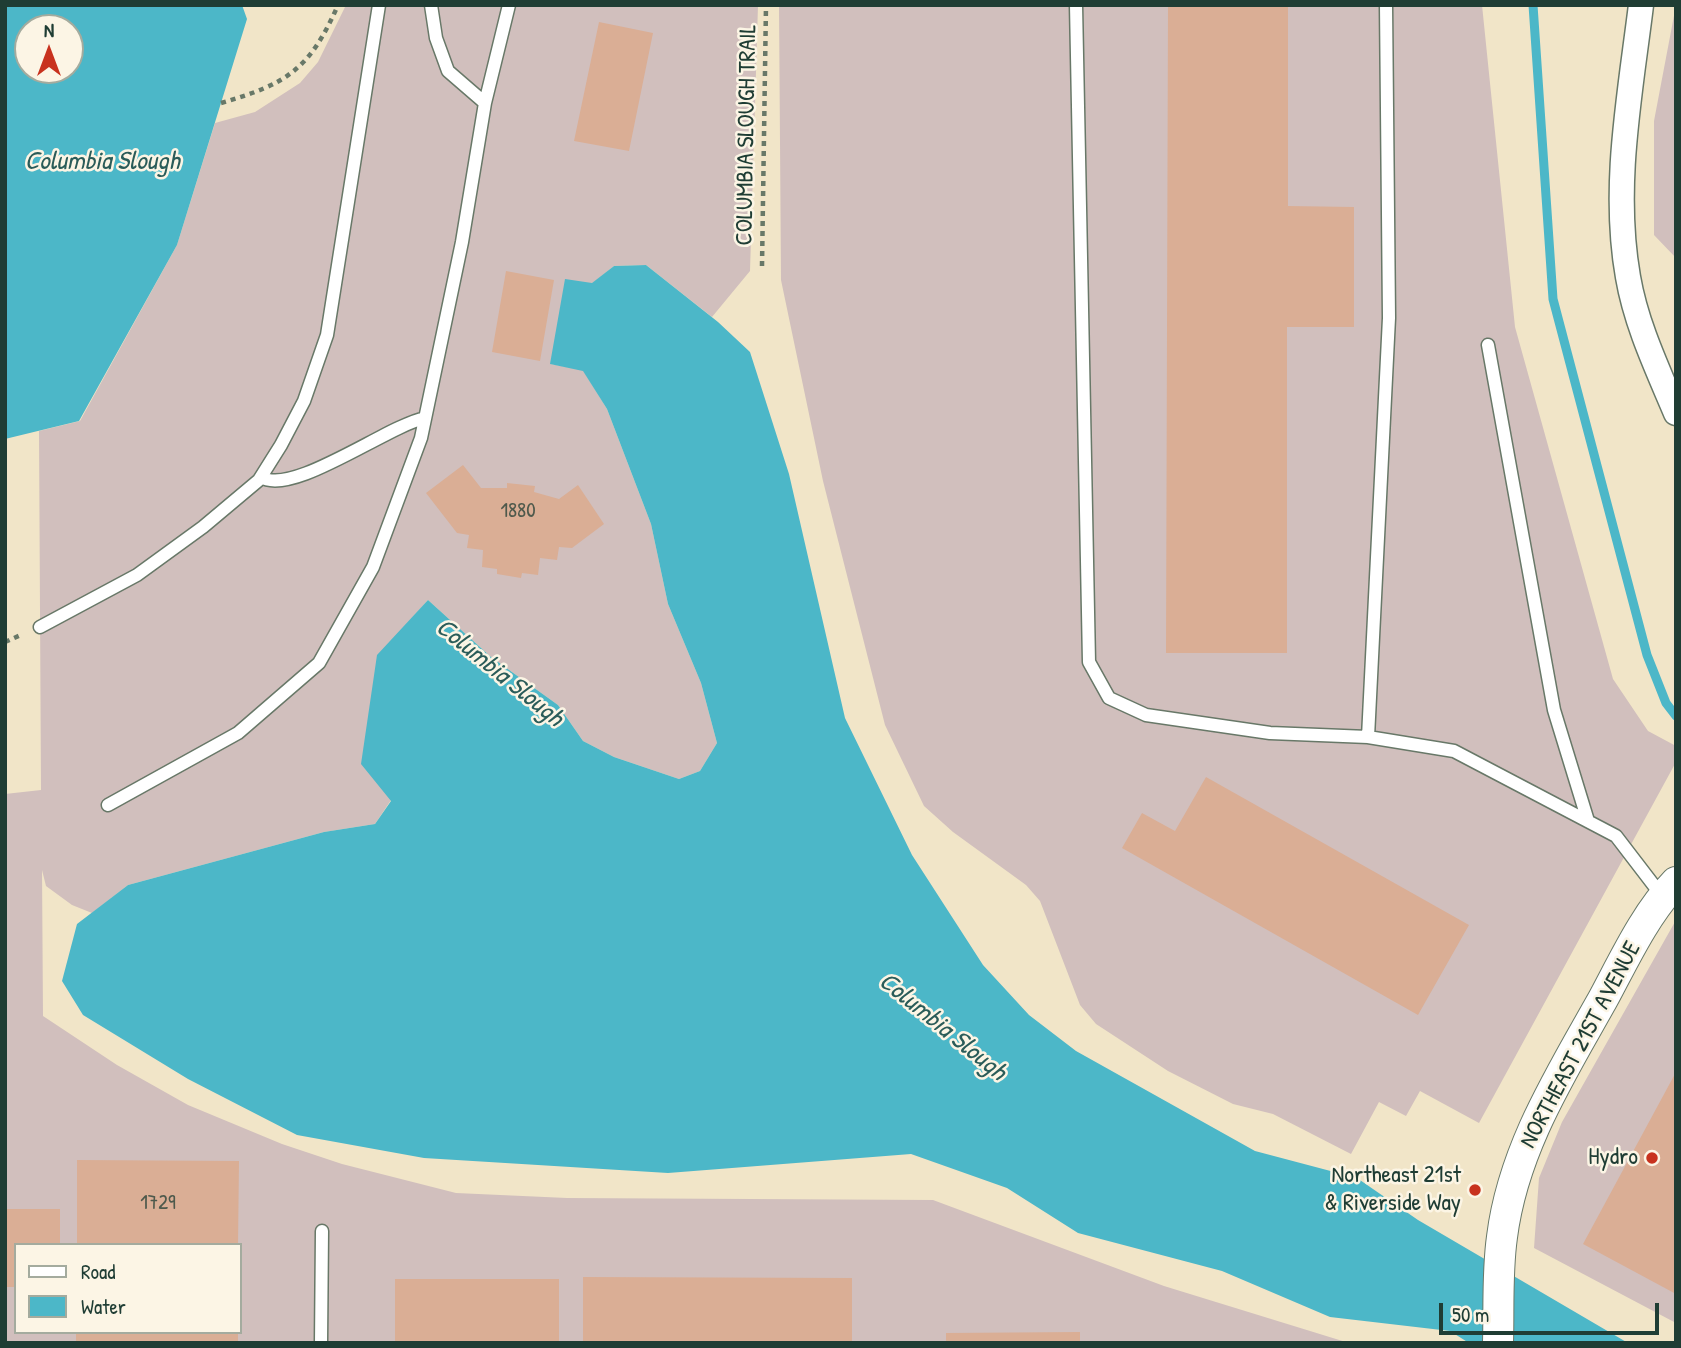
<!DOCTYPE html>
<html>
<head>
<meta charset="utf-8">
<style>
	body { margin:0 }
	#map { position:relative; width:1681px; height:1348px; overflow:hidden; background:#f1e5c8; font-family:"Patrick Hand",sans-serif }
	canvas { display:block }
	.frame { position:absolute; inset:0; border:7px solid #1f3d34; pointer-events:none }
	.legend { position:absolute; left:14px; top:1243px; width:228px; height:91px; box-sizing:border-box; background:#fcf5e5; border:2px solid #a4ab9e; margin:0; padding:9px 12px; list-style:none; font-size:21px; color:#1f3d34 }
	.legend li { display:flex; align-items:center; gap:14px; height:35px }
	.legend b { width:35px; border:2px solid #a4ab9e }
	.north { position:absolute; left:14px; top:14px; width:70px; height:70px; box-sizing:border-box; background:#fcf5e5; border:2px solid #a4ab9e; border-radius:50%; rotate:0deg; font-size:19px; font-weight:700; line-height:28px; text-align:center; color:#1f3d34 }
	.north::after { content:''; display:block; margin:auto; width:24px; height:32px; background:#c8321e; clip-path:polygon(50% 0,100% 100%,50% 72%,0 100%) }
	.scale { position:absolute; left:1439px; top:1303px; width:220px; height:32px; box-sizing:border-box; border:4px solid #1f3d34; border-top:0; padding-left:9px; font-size:21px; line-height:24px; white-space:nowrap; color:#1f3d34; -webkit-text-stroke:5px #fcf5e5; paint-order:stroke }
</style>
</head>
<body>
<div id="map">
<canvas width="1681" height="1348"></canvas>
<div class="frame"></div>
<ul class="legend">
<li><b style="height:9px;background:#fff"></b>Road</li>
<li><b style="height:19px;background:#4cb7c8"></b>Water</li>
</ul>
<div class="north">N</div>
<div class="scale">50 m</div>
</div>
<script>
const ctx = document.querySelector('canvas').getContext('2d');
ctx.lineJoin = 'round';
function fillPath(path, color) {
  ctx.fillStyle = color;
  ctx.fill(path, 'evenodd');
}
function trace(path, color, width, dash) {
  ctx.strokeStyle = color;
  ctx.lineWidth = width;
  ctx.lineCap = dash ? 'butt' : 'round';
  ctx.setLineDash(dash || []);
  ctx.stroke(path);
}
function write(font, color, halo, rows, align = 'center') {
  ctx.font = font + ' "Patrick Hand",sans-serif';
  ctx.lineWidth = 5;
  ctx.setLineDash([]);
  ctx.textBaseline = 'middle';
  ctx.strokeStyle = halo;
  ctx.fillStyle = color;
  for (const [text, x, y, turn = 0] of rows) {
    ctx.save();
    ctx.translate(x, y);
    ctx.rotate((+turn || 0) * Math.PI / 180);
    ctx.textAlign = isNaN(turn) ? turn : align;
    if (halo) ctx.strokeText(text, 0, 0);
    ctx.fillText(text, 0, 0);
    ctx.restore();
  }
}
fillPath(new Path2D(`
	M346 5H758L750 271 712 317 646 265 614 266 593 283 551 364 583 370 607 409 651 524 668 604 701 683 717 743 700 771 679 779 614 757 583 741 558 705 491 657 428 600 406 625 391 800 375 824 324 832 128 885 92 913 72 905 46 886 42 870 43 1016 117 1065 188 1105 282 1144 342 1164 456 1193 567 1198 933 1200 1164 1286 1349 1343H5V794L41 790 39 431 80 421 177 245 215 123 255 112 300 83 318 62ZM16 1245H240V1332H16Z
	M779 5H1482L1515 327 1613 679 1648 731 1676 746V762L1479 1123 1420 1091 1406 1116 1379 1102 1351 1154 1273 1114 1233 1104 1168 1071 1096 1024 1080 1005 1040 901 1026 885 953 832 924 806 885 725 823 481 781 280Z
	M1676 5V258L1654 235V121Z
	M1676 920V1323L1534 1248 1539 1178 1562 1122Z`), '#d1bfbd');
fillPath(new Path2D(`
	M5 5H242L247 19 177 245 79 421 5 439ZM28 28H70V70H28Z
	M646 265 718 322 750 352 789 474 845 718 912 855 983 965 1029 1015 1076 1051 1255 1151 1357 1178 1418 1220 1628 1343H1469L1450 1331 1330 1317 1222 1271 1078 1233 1007 1188 911 1154 668 1173 424 1158 297 1135 188 1079 83 1015 62 981 77 924 128 885 324 832 375 824 391 801 361 764 377 655 428 600 491 657 558 705 583 741 614 757 679 779 700 771 717 743 701 683 668 604 651 524 607 409 583 371 550 364 565 279 592 283 614 266Z`), '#4cb7c8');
trace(new Path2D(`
	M1533 5 1553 299 1647 655 1666 703 1676 716`), '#4cb7c8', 9);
fillPath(new Path2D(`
	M1168 5H1288V206L1354 207V327H1287V653H1166Z
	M599 22 653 33 629 151 574 141Z
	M506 271 554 280 540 361 492 352Z
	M463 465 481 488H507V483L535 486 534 492 559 499 578 485 604 524 572 548 559 547 557 560 540 558 538 575 522 573 521 578 497 574V569L482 567 483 550 467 548 469 535 457 533 426 493Z
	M1206 777 1469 925 1418 1015 1122 848 1142 813 1175 831Z
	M1676 1072V1294L1583 1244Z
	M77 1160 239 1161 238 1245H77Z
	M5 1209H60V1245H16V1287H5Z
	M583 1277 852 1278V1343H583Z
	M395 1279H559V1343H395Z
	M76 1332H238V1343H76Z
	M1080 1332V1343H946V1333Z`), '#daae95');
const service = new Path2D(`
	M431 5 436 38 448 71 485 103
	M1076 5 1089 662 1109 698 1146 715 1270 733 1368 737 1454 751 1616 836 1662 896
	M1488 345 1554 710 1588 821
	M261 477C292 497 387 426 425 418
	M40 627 137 575 203 527 259 480 281 445 304 401 327 335 379 5
	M1368 737 1389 318 1386 5
	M108 805 238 733 319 663 373 567 421 438 462 242 485 103 509 5
	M321 1343 322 1231`);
const minor = new Path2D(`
	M1641 5C1630 95 1612 187 1628 277 1636 324 1657 368 1676 413`);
const tertiary = new Path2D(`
	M1498 1343C1499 1307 1497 1272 1502 1237 1513 1149 1561 1074 1603 999 1624 960 1645 914 1676 882`);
trace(service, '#687868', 15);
trace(minor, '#687868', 27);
trace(tertiary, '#687868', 32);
trace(new Path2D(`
	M221 103C287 84 310 69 338 5
	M762 266 766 5
	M5 642 23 634`), '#687868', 4.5, [5, 5]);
trace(service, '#fff', 12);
trace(minor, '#fff', 24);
trace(tertiary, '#fff', 30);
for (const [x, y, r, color] of [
	[1652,1158,7,"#c8321e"],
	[1475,1190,7,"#c8321e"]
]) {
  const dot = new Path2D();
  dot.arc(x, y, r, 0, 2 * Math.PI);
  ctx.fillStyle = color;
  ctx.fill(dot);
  trace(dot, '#fcf5e5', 2.5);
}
write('21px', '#4e594c', null, [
	["1880",518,511],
	["1729",158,1203]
]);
write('24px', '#1f3d34', '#fcf5e5', [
	["COLUMBIA SLOUGH TRAIL",747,135,-89],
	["NORTHEAST 21ST AVENUE",1581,1045,-62]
]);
write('24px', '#1f3d34', '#fcf5e5', [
	["Hydro",1638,1158],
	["Northeast 21st",1461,1176],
	["& Riverside Way",1461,1204]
], 'right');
write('italic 26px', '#2a5c59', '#fcf5e5', [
	["Columbia Slough",102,162],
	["Columbia Slough",499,673,39],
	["Columbia Slough",942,1027,39]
]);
</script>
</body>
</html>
